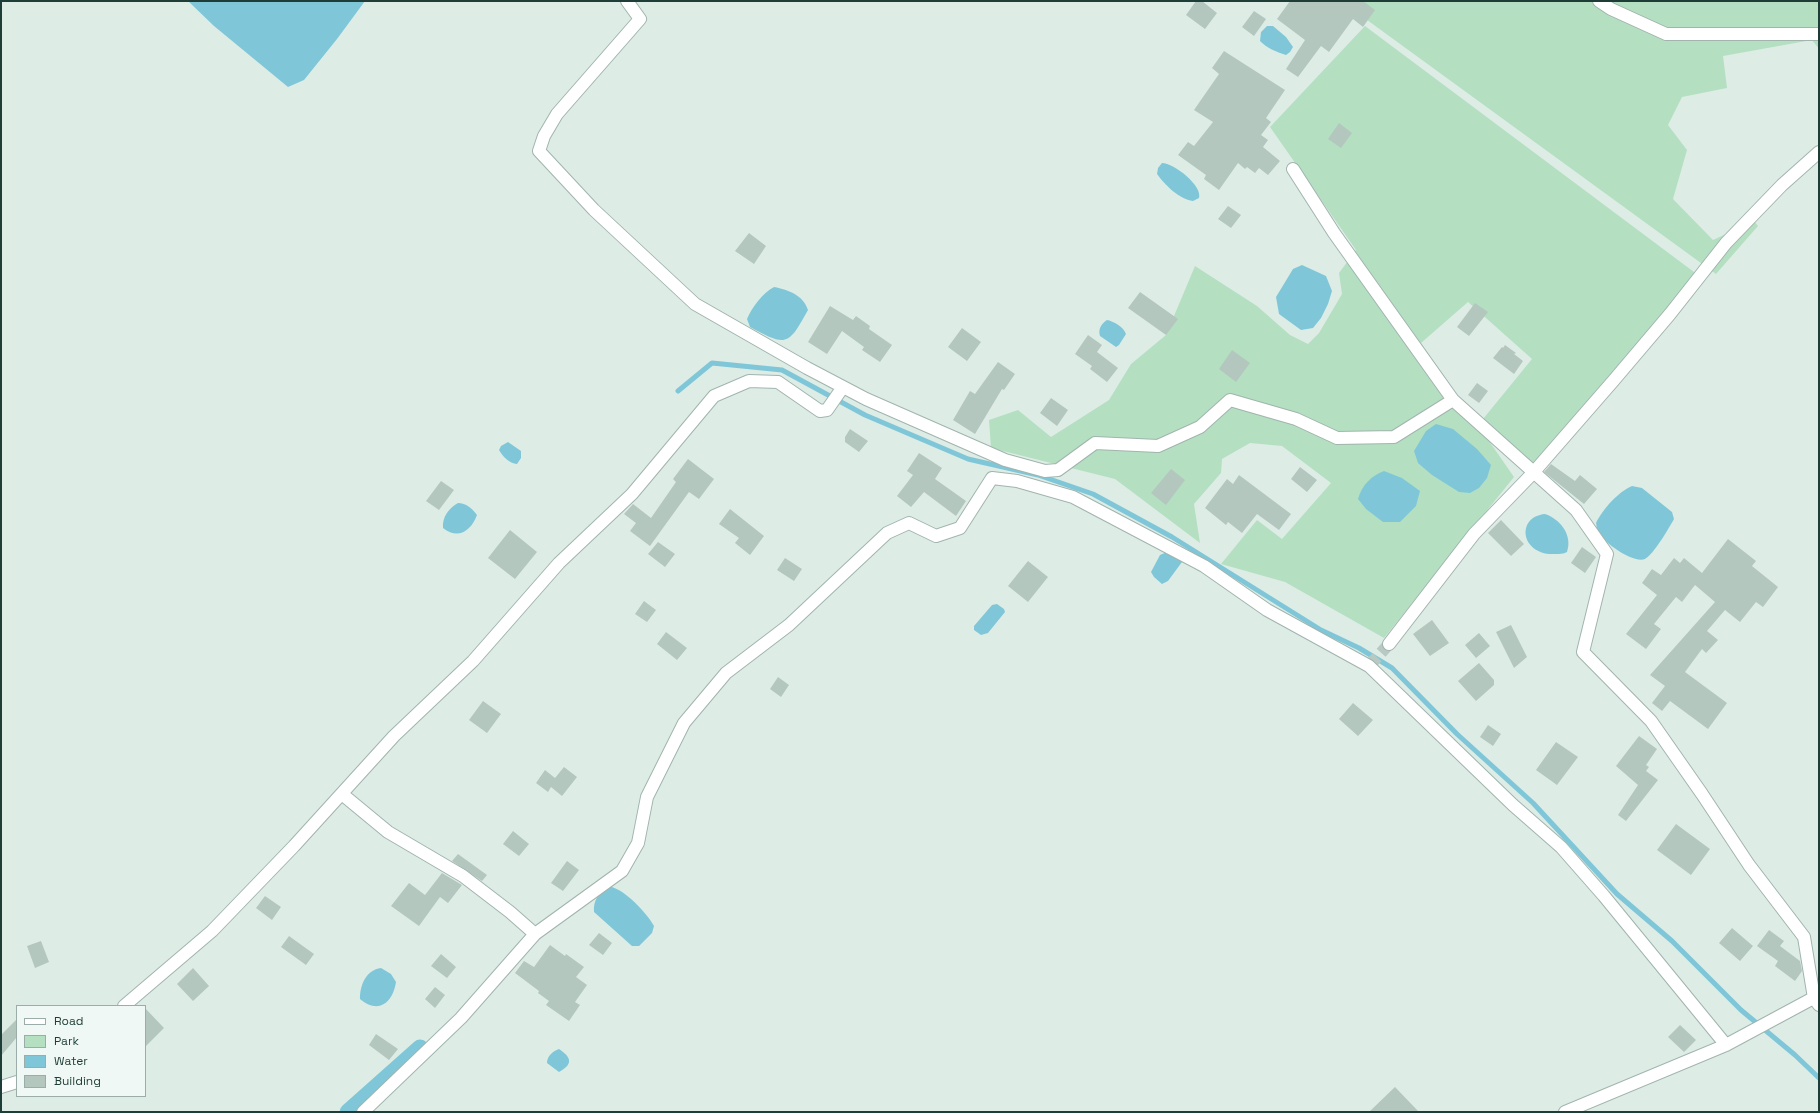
<!DOCTYPE html>
<html>
<head>
<meta charset="utf-8">
<style>
	body { margin:0 }
	#map { position:relative; width:1820px; height:1113px; overflow:hidden; background:#deece6; font-family:"Space Grotesk",sans-serif }
	canvas { display:block }
	.frame { position:absolute; inset:0; border:2px solid #1e3d36; pointer-events:none }
	.legend { position:absolute; left:16px; top:1005px; width:130px; height:92px; box-sizing:border-box; background:#eff8f4; border:1px solid #9bada8; margin:0; padding:5px 7px; list-style:none; font-size:12px; color:#1e3d36 }
	.legend li { display:flex; align-items:center; gap:8px; height:20px }
	.legend b { width:20px; border:1px solid #9bada8 }
</style>
</head>
<body>
<div id="map">
<canvas width="1820" height="1113"></canvas>
<div class="frame"></div>
<ul class="legend">
<li><b style="height:5px;background:#fff"></b>Road</li>
<li><b style="height:11px;background:#b4e0c1"></b>Park</li>
<li><b style="height:11px;background:#7fc7d8"></b>Water</li>
<li><b style="height:11px;background:#b3c7bf"></b>Building</li>
</ul>
</div>
<script>
const ctx = document.querySelector('canvas').getContext('2d');
ctx.lineJoin = 'round';
function fillPath(path, color) {
  ctx.fillStyle = color;
  ctx.fill(path, 'evenodd');
}
function trace(path, color, width, dash) {
  ctx.strokeStyle = color;
  ctx.lineWidth = width;
  ctx.lineCap = dash ? 'butt' : 'round';
  ctx.setLineDash(dash || []);
  ctx.stroke(path);
}
fillPath(new Path2D(`
	M1341 1H1819V49L1812 40 1723 56 1727 88 1682 97 1668 125 1687 150 1673 199 1713 240 1754 221 1758 226 1716 274Z
	M1365 26 1698 275 1534 466 1483 419 1532 359 1468 302 1421 343 1514 477 1384 638 1285 582 1221 564 1257 520 1282 539 1331 483 1282 446 1250 443 1222 459 1221 473 1194 504 1200 543 1115 479 991 448 989 420 1018 410 1051 437 1109 400 1131 364 1166 335 1195 266 1257 306 1290 335 1308 344 1319 333 1342 294 1339 273 1356 250 1270 127Z`), '#b4e0c1');
fillPath(new Path2D(`
	M188 1H365L337 39 304 80 288 87 214 26Z
	M1267 26H1273L1286 37 1293 47 1290 52 1286 55C1276 52 1267 48 1260 41L1261 32Z
	M1162 163C1174 163 1203 186 1199 198L1193 201C1179 199 1165 185 1157 174L1158 168Z
	M1302 265 1326 276 1332 291 1328 304 1321 318 1313 328 1301 330 1279 314 1276 297 1293 269Z
	M774 287C789 290 803 295 808 310 788 346 787 347 750 327L747 319C752 307 763 293 774 287Z
	M1107 320C1113 321 1124 327 1126 334L1119 345 1116 347 1100 336C1098 329 1101 324 1107 320Z
	M1436 424 1453 429 1477 449 1491 465 1487 478 1479 488 1470 493 1459 492 1432 475 1418 463 1414 451 1426 431Z
	M508 442 521 451V458L517 464C509 463 503 457 499 450L501 446Z
	M1384 471 1402 478 1420 491 1416 506 1400 522H1383L1366 509 1358 499C1362 485 1371 476 1384 471Z
	M1632 486 1642 488 1672 512 1674 519C1669 528 1654 554 1645 559 1633 564 1601 541 1597 530 1596 528 1597 525 1596 523 1603 509 1618 492 1632 486Z
	M458 503C466 503 472 508 477 515 471 531 458 540 443 528 442 517 449 508 458 503Z
	M1545 514C1560 519 1573 535 1567 552 1563 554 1560 554 1555 554 1521 556 1515 517 1545 514Z
	M1167 552 1179 556 1182 562 1168 581 1162 584 1154 577 1151 572 1160 555Z
	M997 604 1004 609 1005 612 988 633 981 635 974 630V626L992 605Z
	M607 886C623 887 647 913 654 926L652 933 639 946H632L594 912C593 900 599 894 607 886Z
	M381 968 391 974 396 982C393 1002 379 1015 360 999 360 985 366 970 381 968Z
	M559 1049C571 1057 574 1064 559 1072L547 1063C547 1056 553 1051 559 1049Z`), '#7fc7d8');
trace(new Path2D(`
	M678 391 712 363 782 370 865 415 968 459 1038 475 1093 494 1172 537 1321 630 1359 648 1392 668 1457 734 1533 803 1617 894 1672 941 1741 1010 1795 1055 1819 1078`), '#7fc7d8', 5);
trace(new Path2D(`
	M348 1112 420 1048`), '#7fc7d8', 17);
fillPath(new Path2D(`
	M1196 1H1202L1217 13 1205 29 1186 15Z
	M1290 1H1363L1375 10 1363 27 1353 19 1329 52 1321 46 1298 77 1286 69 1305 40 1277 19Z
	M1254 11 1266 19 1254 36 1242 27Z
	M1224 51 1285 90 1266 118 1271 122 1261 135 1268 140 1263 147 1280 161 1268 175 1259 168 1255 173 1247 167 1245 169 1238 163 1219 190 1204 179 1206 175 1178 155 1188 142 1194 146 1213 122 1194 110 1219 74 1212 68Z
	M1339 123 1352 133 1341 148 1328 139Z
	M1228 206 1241 215 1231 228 1218 219Z
	M749 233 766 246 754 264 735 251Z
	M1140 292 1178 319 1166 335 1128 308Z
	M1475 303 1488 312 1469 336 1457 327Z
	M830 306 853 320 856 316 870 326 869 329 892 345 880 362 862 350 864 347 842 331 827 354 808 342Z
	M962 328 981 342 967 361 948 347Z
	M1088 335 1102 345 1097 352 1118 368 1107 382 1090 369 1092 366 1075 354Z
	M1505 345 1516 353 1514 354 1523 361 1514 374 1493 358 1502 347 1503 348Z
	M1232 350 1250 363 1236 382 1219 369Z
	M998 362 1015 374 1004 390 1002 389 975 434 953 420 970 391 975 394Z
	M1477 383 1488 391 1479 403 1468 395Z
	M1051 398 1068 410 1057 426 1040 413Z
	M850 429 868 441 859 452 845 442V437Z
	M919 453 942 468 935 479 966 501 956 516 924 492 911 507 897 496 913 475 907 471Z
	M688 459 714 479 699 499 689 492 650 546 630 531 636 523 624 514 633 504 651 518 676 482 673 479Z
	M1551 464 1575 481 1580 475 1597 489 1584 504 1544 472Z
	M1300 467 1317 480 1307 492 1291 479Z
	M1171 469 1185 480 1166 505 1151 493Z
	M1239 475 1291 514 1279 530 1257 514 1242 533 1228 522 1226 525 1205 508 1227 479 1233 484Z
	M441 481 454 490 439 510 426 501Z
	M730 509 764 536 750 555 735 543 739 538 719 524Z
	M1501 520 1524 544 1511 556 1488 533Z
	M510 530 537 552 515 579 488 558Z
	M1728 539 1756 561 1752 566 1778 587 1763 607 1756 602 1740 622 1725 610 1707 631 1718 640 1706 653 1702 649 1685 672 1727 703 1708 729 1670 701 1662 711 1652 703 1665 686 1650 675 1715 602 1695 585 1682 602 1676 597 1654 624 1661 629 1646 649 1626 634 1657 595 1642 583 1652 569 1661 575 1674 558 1680 563 1684 558 1702 573Z
	M658 542 675 554 665 567 648 554Z
	M1582 547 1596 557 1585 573 1571 563Z
	M785 558 802 569 794 581 777 570Z
	M1028 561 1048 577 1028 602 1008 586Z
	M644 601 656 610 647 622 635 614Z
	M1432 620 1449 643 1430 656 1413 634Z
	M1511 625 1527 657 1514 668 1496 632Z
	M666 632 687 648 677 660 657 644Z
	M1479 633 1490 646 1476 658 1465 645Z
	M1479 663 1494 680V685L1476 701 1458 681Z
	M778 677 789 685 781 697 770 689Z
	M483 701 501 714 487 733 469 720Z
	M1353 703 1373 720 1358 736 1339 719Z
	M1488 725 1501 734 1493 746 1480 737Z
	M1639 736 1657 749 1646 765 1649 767 1646 771 1658 780 1626 821 1618 815 1638 785 1616 766Z
	M1556 742 1578 757 1557 785 1536 770Z
	M564 767 577 777 562 796 551 787 548 792 536 783 545 770 555 778Z
	M1676 824 1710 849 1691 875 1657 850Z
	M513 831 529 844 519 856 503 844Z
	M458 854 487 875 482 881 452 861Z
	M567 861 579 870 563 891 551 883Z
	M442 873 462 885 448 903 440 897 419 926 391 906 409 883 425 895Z
	M265 896 281 907 272 920 256 908Z
	M1732 928 1753 946 1740 961 1719 943Z
	M1769 930 1784 941 1780 946 1800 961 1802 971 1795 981 1775 966 1778 961 1757 946Z
	M599 933 612 943 603 955 589 945Z
	M289 936 314 954 306 965 281 947Z
	M41 941 49 962 35 968 27 946Z
	M550 945 565 956 566 954 584 967 576 977 587 985 575 1002 580 1005 569 1021 546 1005 549 1001 538 993 539 991 515 973 524 961 534 967Z
	M441 954 456 967 447 978 431 966Z
	M193 968 209 986 193 1001 177 984Z
	M435 987 445 995 435 1008 425 999Z
	M145 1008 164 1028 145 1047Z
	M17 1019V1037L1 1056V1035Z
	M1680 1025 1696 1040 1684 1052 1668 1037Z
	M376 1034 398 1049 389 1060 369 1045Z
	M1395 1087 1419 1112H1369Z`), '#b3c7bf');
trace(new Path2D(`
	M1369 666 1389 644`), '#b8c9c3', 12, [12, 6]);
const minor = new Path2D(`
	M627 1 640 19 557 114 544 136 539 151 594 210 695 304 807 368 866 399 1005 460 1045 471 1058 470 1095 443 1158 446 1200 427 1230 400 1296 419 1337 438 1394 437 1453 400
	M1599 1 1611 9 1666 34H1819
	M1293 169 1334 233 1453 400 1576 510 1607 554 1583 652 1651 721 1702 794 1749 865 1804 937 1814 998 1819 1005
	M1389 644 1474 534 1533 473 1614 380 1670 314 1726 243 1782 185 1819 152
	M342 794 388 832 463 876 510 912 535 934
	M124 1006 212 931 294 846 394 736 473 661 559 563 632 494 714 396 749 381 778 382 820 411 827 410 843 387
	M1 1087 17 1082
	M363 1112 461 1018 535 934 622 871 638 843 647 797 684 723 726 673 789 625 887 533 909 523 936 536 960 528 992 478 1017 481 1073 497 1204 566 1267 610 1369 666 1513 805 1561 847 1604 896 1726 1045
	M1565 1112 1726 1045 1819 995`);
trace(minor, '#a1b4ae', 14);
trace(minor, '#fff', 12);
</script>
</body>
</html>
